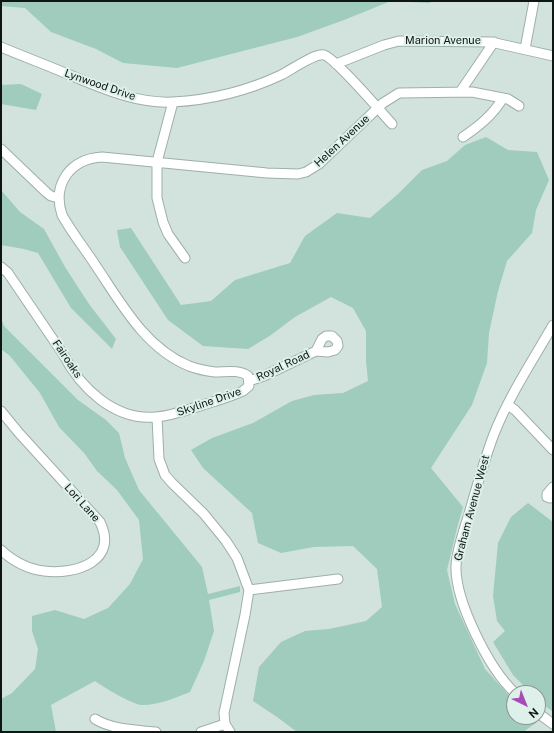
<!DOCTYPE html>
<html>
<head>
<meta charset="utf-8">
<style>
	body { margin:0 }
	#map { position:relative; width:554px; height:733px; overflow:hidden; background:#d1e3dc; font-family:"Public Sans",sans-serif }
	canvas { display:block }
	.frame { position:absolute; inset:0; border:2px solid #0f1513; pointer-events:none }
	.north { position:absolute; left:506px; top:685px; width:40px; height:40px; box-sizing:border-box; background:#def0ea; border:1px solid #8b9894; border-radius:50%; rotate:137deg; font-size:11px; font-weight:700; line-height:16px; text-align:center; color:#0f1513 }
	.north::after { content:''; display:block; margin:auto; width:14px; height:18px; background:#a74bb6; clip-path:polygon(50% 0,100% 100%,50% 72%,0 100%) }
</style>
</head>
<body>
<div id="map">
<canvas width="554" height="733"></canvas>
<div class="frame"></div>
<div class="north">N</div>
</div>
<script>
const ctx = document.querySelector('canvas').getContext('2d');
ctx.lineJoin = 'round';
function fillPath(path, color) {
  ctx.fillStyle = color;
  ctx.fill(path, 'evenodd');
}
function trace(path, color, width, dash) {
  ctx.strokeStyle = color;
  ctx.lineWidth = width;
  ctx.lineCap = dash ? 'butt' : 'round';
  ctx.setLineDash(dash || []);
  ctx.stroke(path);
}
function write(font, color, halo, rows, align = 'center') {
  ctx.font = font + ' "Public Sans",sans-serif';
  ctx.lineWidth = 4;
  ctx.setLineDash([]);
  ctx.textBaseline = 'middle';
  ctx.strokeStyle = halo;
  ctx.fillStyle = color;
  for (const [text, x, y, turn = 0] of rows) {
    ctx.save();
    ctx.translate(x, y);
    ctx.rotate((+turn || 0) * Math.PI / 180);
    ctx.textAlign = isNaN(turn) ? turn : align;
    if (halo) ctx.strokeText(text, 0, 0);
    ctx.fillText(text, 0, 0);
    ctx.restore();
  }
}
fillPath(new Path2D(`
	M1 1H433L429 3 391 1 344 20 297 37 177 68 123 63 96 49 51 32 25 8 1 6Z
	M21 84 42 94 36 110 1 104V85Z
	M486 137 508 150 537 152 549 180 536 210 532 233 507 261 498 291 489 333 487 363 472 405 431 468 463 507 457 528 447 570 455 604 485 669 514 701V717H529L536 723 523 732H297L277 717 253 701 259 667 281 642 305 631 329 629 366 621 382 607 377 569 353 546 314 547 281 553 258 543 252 513 203 468 191 450 212 438 253 423 292 401 314 395 343 393 368 381 366 361V331L353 308 331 297 295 317 271 335 248 349 203 346 168 320 120 247 117 230 131 228 181 305 211 301 235 280 290 263 305 236 337 213 370 218 398 194 422 170 447 161 465 145Z
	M1 190 20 212 44 229 65 267 89 304 116 339 112 349 71 308 38 253 24 249 1 245Z
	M1 318 4 326 78 400 106 420 119 433 125 458 139 490 202 567 208 594 240 586V592L209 600 214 631 204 661 190 692C175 698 159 705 142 705 131 704 105 688 95 681L51 705 56 732H1V699L12 693 35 669 38 649 32 631V616L55 610 84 619 108 608 130 584 143 559 139 520 117 490 97 471 84 453 59 427 40 393 10 356 1 349Z
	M528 503 553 522V712L538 700V693H531L513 675 493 642 505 631 497 621 493 596 498 543 511 517Z`), '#9fccbd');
const minor = new Path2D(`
	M1 47C22 56 44 64 65 73 99 87 136 104 173 102 210 100 247 91 281 75 291 70 315 53 324 55 335 58 381 112 392 124
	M525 49 534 1
	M336 64 384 45 399 41 491 42 553 56
	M460 92 494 42
	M173 102 157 162V198L163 222 168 234 185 258
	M463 137C479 126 493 115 503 98
	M1 149 47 193 51 196 59 198
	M1 267 8 273 63 354C80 387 114 421 156 417 172 416 187 410 203 405 216 401 230 397 243 391L249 386 248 376C239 369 226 372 215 372 206 371 197 369 189 366 145 348 121 303 96 266 85 249 72 233 62 215 52 184 70 159 102 157L267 173 298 174 306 172 319 164 383 103 399 93 472 92 508 99 519 106
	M326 336H332L337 341 338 346 335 350 328 352 316 351 322 339Z
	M249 381 264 376 316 351
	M508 405 515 410 553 450
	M1 411 19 433 100 522C119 561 76 575 44 571 28 569 13 561 1 550
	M157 417 159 459 165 475 172 483 204 514 226 541 237 558 249 590 245 615 224 713 225 724 230 732
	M553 487 547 494V497L550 498 553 497
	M249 590 338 579
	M515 693C489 669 455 601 456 566 457 546 466 526 471 507 478 482 485 458 494 434 509 396 533 360 553 325
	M538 713 553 724
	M95 719C113 730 136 730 156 732
	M201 732 225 724`);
trace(minor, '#9eafa9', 11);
trace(minor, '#fff', 9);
write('11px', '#0f1513', '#def0ea', [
	["Marion Avenue",443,41],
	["Lynwood Drive",100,85,19],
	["Helen Avenue",342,141,-43],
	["Fairoaks",67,359,56],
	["Royal Road",283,366,-25],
	["Skyline Drive",209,402,-19],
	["Lori Lane",82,503,48],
	["Graham Avenue West",472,508,-75]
]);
</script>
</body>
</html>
